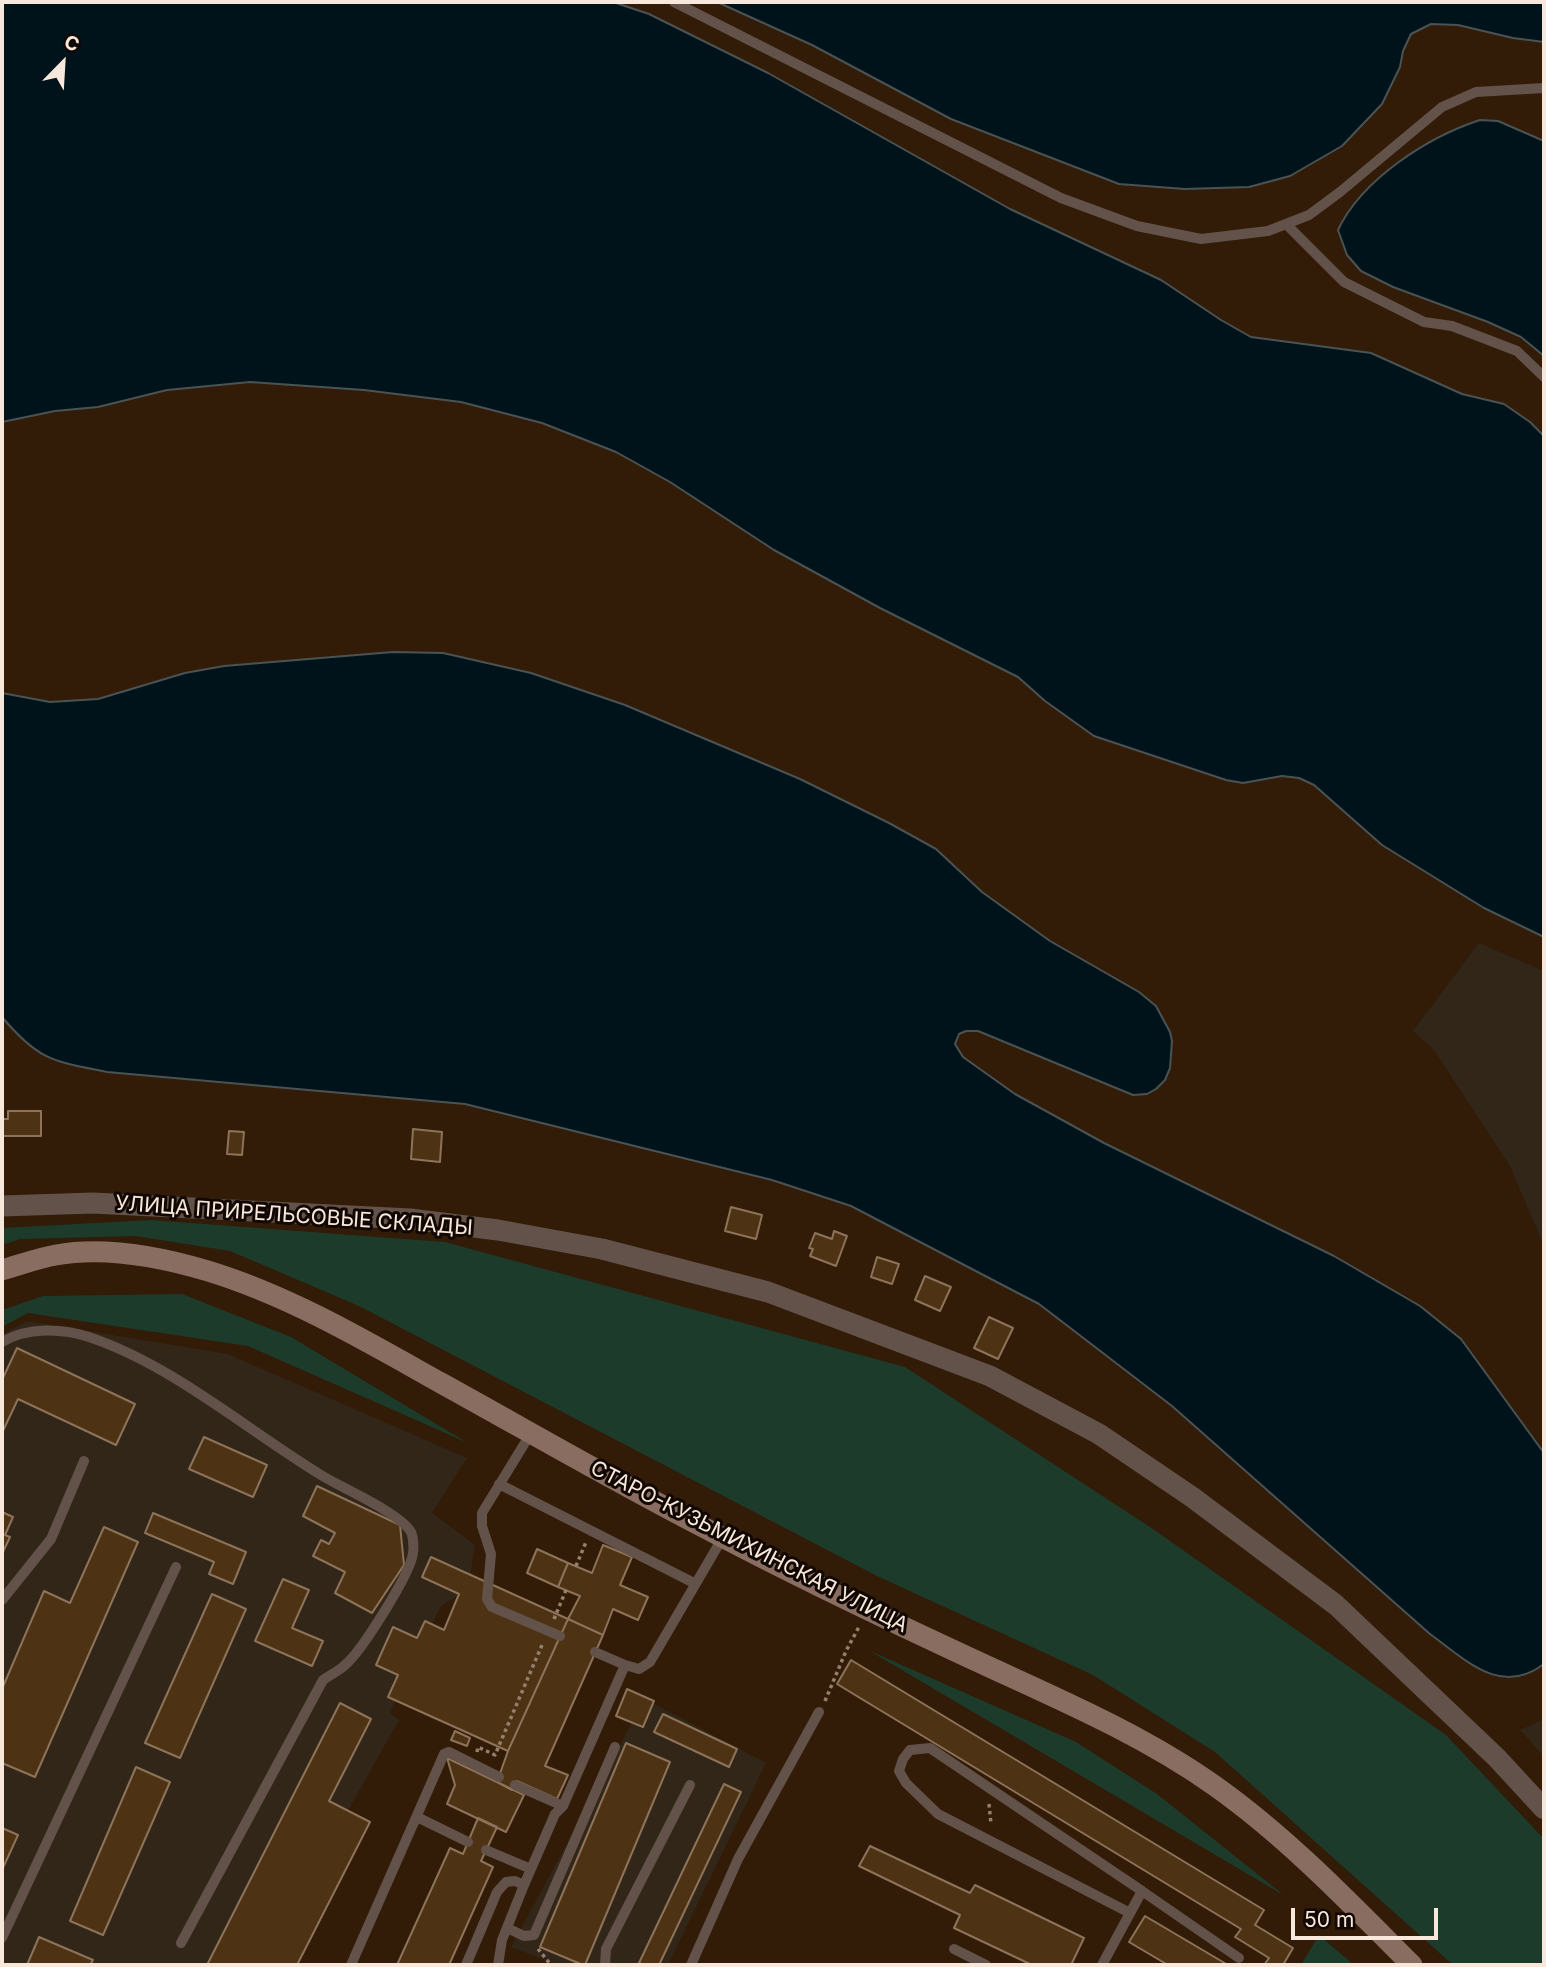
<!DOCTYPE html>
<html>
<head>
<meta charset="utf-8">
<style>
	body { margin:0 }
	#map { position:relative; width:1546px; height:1967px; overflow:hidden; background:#321b07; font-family:Inter,sans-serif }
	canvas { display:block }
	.frame { position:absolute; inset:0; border:4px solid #f7e8db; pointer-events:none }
	.north { position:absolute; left:28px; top:28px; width:70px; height:70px; -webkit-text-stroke:5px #120803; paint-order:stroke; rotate:24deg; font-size:19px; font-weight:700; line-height:28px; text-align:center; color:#f7e8db }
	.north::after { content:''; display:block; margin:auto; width:24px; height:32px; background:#f7e8db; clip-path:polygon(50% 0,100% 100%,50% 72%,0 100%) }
	.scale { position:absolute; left:1291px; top:1908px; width:147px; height:32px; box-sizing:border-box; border:4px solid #f7e8db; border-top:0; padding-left:9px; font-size:21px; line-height:24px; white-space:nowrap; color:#f7e8db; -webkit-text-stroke:5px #120803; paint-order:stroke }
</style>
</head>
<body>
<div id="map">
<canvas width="1546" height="1967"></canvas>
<div class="frame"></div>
<div class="north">С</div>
<div class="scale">50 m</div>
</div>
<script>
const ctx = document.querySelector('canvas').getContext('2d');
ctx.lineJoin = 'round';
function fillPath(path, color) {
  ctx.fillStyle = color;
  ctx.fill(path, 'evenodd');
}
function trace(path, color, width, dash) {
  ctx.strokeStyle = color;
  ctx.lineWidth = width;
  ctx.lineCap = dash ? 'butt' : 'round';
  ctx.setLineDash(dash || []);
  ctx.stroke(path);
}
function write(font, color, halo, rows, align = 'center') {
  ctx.font = font + ' Inter,sans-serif';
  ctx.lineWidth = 6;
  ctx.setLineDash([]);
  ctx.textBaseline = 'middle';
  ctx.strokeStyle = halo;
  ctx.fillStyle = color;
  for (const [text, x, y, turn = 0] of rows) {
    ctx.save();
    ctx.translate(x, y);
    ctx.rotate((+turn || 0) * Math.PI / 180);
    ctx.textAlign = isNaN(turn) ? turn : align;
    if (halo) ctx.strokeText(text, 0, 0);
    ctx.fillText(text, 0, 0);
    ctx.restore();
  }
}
fillPath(new Path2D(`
	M1479 943 1544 971V1246L1510 1166 1434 1050 1413 1031Z
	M27 1321 228 1354 467 1458 432 1513 475 1545 468 1589 441 1606 390 1713 399 1720 261 1965H2V1334Z
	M645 1699 766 1763 668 1965H558L511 1947Z
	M1544 1719V1757L1520 1730Z`), '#312618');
fillPath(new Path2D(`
	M151 1220 445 1242 905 1367 1153 1529 1446 1735 1544 1839V1965H1453L1215 1752 1093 1675 877 1576 359 1306 230 1251 136 1236 20 1239 2 1245V1228Z
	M182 1294 291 1337 468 1443 248 1346 28 1313 2 1327V1310L43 1296Z
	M868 1650 1076 1742 1157 1794 1285 1896Z
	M1319 1935 1354 1965H1301Z`), '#1d3b2a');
const water = new Path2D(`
	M2 2H613L649 14 768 73 1010 209 1161 280 1221 320 1251 337 1371 353 1462 394 1504 404 1530 422 1544 436V937L1484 908 1382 845 1314 785 1299 778 1282 776 1243 783 1226 780 1094 736 1045 701 1018 677 880 608 774 550 670 482 616 452 542 423 461 402 364 390 250 382 167 390 98 407 55 411 2 422Z
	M717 2H1544V42L1513 38 1458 25 1431 24 1411 34 1403 51 1400 67 1382 104 1342 146 1290 176 1249 187 1185 189 1119 184 951 119 812 45Z
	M1480 120 1498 121 1544 141V356L1521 337 1488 322 1393 287 1361 271 1347 255 1338 230C1362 179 1428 137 1480 120Z
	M393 652 443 653 531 673 625 705 800 779 889 823 936 849 982 892 1050 941 1139 992 1156 1006 1170 1032 1172 1041 1170 1068 1165 1080 1156 1089 1147 1094 1133 1095 978 1031H966L959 1034 955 1044 963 1057 1015 1094 1104 1143 1334 1256 1420 1306 1461 1339 1544 1453V1664C1500 1697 1466 1660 1430 1634L1172 1406 1039 1304 851 1206 772 1180 465 1104 107 1072C53 1061 39 1061 2 1017V693L50 702 98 699 185 673 224 666Z`);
fillPath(water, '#00131a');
trace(water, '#4a5354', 2);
const building = new Path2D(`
	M8 1111H41V1136H2V1119H8Z
	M413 1129 442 1132 440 1162 411 1159Z
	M229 1131 244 1132 242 1155 227 1154Z
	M731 1207 762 1215 756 1239 725 1231Z
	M834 1231 847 1236 836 1266 810 1256 813 1249 809 1248 815 1233 832 1239Z
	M877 1257 899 1264 892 1284 871 1277Z
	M925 1276 951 1287 940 1311 915 1300Z
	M989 1317 1013 1328 998 1359 974 1348Z
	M17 1348 135 1404 116 1445 18 1399 2 1433V1380Z
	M204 1437 267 1465 253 1497 189 1469Z
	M317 1486 400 1525 404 1565 372 1613 335 1593 345 1572 313 1556 321 1540 329 1544 335 1533 303 1516Z
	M2 1512 13 1517 5 1535 10 1537 2 1554Z
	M153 1513 246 1552 233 1584 209 1574 214 1562 145 1533Z
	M104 1527 138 1542 35 1777 2 1763V1689L44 1591 70 1603Z
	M603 1545 632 1557 620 1585 648 1597 638 1620 613 1609 603 1635 568 1619 580 1596 558 1587 568 1563 592 1573Z
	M537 1549 568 1563 558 1587 527 1573Z
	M431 1557 568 1619 508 1751 388 1697 398 1675 376 1665 393 1627 417 1638 425 1621 444 1630 459 1594 422 1577Z
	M283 1579 309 1590 292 1628 323 1641 312 1666 255 1641Z
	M212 1594 246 1609 180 1758 145 1743Z
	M568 1619 603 1635 545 1766 568 1775 557 1799 517 1781 512 1790 497 1782 508 1751Z
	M851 1660 1264 1910 1255 1925 1293 1948 1283 1965H1264L1269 1958 1235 1937 1241 1929 837 1684Z
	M627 1689 654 1701 643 1727 616 1716Z
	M340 1703 371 1719 329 1801 370 1822 297 1965H207Z
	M663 1714 737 1749 729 1767 654 1732Z
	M455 1731 470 1738 467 1746 451 1740Z
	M626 1743 670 1762 585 1965H583L540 1947Z
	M447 1758 524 1795 506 1832 447 1804 455 1785Z
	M136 1767 170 1782 103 1935 70 1921Z
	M724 1784 741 1792 659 1965H644L639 1963Z
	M478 1818 497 1827 481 1861 493 1867 449 1965H397L450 1848 463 1854Z
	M2 1828 18 1835 2 1870Z
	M870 1846 970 1893 975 1885 1084 1938 1071 1965H1032L954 1928 960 1915 859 1866Z
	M1145 1916 1228 1965H1168L1129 1942Z
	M39 1937 93 1960 90 1965H27Z`);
fillPath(building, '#4e3214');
trace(building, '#8c735a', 2);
trace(new Path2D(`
	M576 1566 586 1542
	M554 1619 566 1590
	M825 1701 846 1651 860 1625
	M477 1752 478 1747 495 1755 542 1645
	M989 1804 991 1824
	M538 1949 551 1965`), '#93806f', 3.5, [3.5, 3.5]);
trace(new Path2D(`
	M674 2 1061 198 1137 226 1201 239 1268 231 1309 215 1340 192 1442 107 1476 92 1544 88
	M1286 224 1344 282 1424 322 1452 326 1517 351 1544 377
	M2 1342C27 1327 62 1328 89 1337 175 1366 249 1432 326 1478 345 1489 401 1514 411 1532 413 1536 414 1548 413 1553 411 1573 361 1652 345 1665 339 1671 330 1675 323 1680L181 1943
	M531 1433 482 1513V1526L491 1554 487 1599 492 1607 560 1636
	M499 1484 694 1583
	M2 1600 51 1539 84 1461
	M595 1652 625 1665
	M515 1785 563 1806
	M417 1817 468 1842
	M486 1850 531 1869
	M1130 1913 938 1814 906 1783 899 1771 903 1759 910 1750 930 1748 1142 1891
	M507 1928 524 1936 534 1935 615 1747
	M2 1938 176 1567
	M954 1949 986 1965
	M351 1965 444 1754 449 1752 499 1777
	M466 1965 497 1892 506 1882 515 1881 524 1885 555 1814 563 1806 625 1665 639 1669 650 1662 723 1537
	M498 1965 502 1940 524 1885
	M605 1965 606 1949 690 1785
	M691 1965 738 1859 819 1712
	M1102 1965 1142 1891 1239 1958`), '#63524a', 10);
trace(new Path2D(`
	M2 1206 93 1203 410 1219 498 1230 602 1249 768 1292 990 1376 1099 1434 1192 1497 1336 1605 1497 1758 1544 1809`), '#63524a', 21);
trace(new Path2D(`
	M2 1270C20 1265 38 1258 56 1255 105 1246 161 1257 208 1271 290 1296 366 1341 441 1383 528 1431 614 1481 703 1527 786 1571 871 1612 957 1652 1044 1693 1136 1730 1215 1786 1287 1837 1350 1903 1412 1965`), '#896d60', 21);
write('21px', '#f7e8db', '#120803', [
	["УЛИЦА ПРИРЕЛЬСОВЫЕ СКЛАДЫ",294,1216,4],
	["СТАРО-КУЗЬМИХИНСКАЯ УЛИЦА",749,1547,27]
]);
</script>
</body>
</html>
